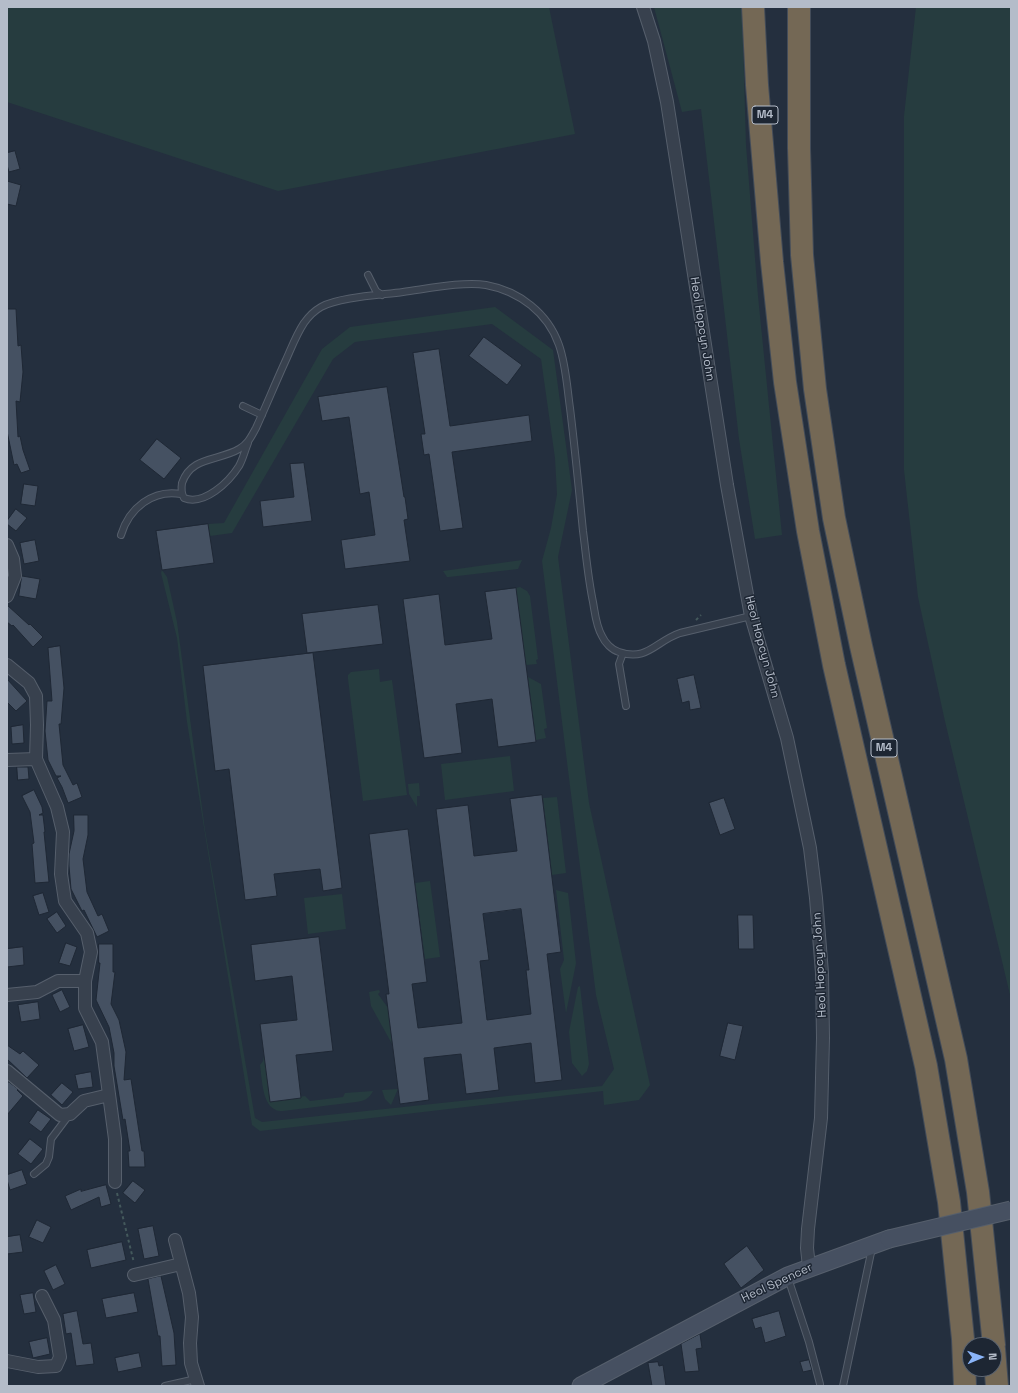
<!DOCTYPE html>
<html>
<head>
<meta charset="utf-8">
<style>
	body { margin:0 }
	#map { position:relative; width:1018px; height:1393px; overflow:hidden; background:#242f3e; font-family:"Space Grotesk",sans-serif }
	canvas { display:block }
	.frame { position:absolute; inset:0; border:8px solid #b4bcc9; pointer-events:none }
	.north { position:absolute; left:962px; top:1337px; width:40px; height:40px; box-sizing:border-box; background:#1d2633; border:1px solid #59626f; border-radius:50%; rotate:88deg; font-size:11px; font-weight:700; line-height:16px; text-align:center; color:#b4bcc9 }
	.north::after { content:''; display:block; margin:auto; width:14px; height:18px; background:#8ab4f8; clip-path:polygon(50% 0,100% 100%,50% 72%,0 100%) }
</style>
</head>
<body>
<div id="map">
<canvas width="1018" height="1393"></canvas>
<div class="frame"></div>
<div class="north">N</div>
</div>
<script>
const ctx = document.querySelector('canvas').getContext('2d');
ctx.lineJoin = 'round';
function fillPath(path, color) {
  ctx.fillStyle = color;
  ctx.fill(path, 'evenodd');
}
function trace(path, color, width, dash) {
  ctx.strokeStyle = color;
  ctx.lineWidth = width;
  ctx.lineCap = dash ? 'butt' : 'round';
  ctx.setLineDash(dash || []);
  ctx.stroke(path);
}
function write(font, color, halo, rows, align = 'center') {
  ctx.font = font + ' "Space Grotesk",sans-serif';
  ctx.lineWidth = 3;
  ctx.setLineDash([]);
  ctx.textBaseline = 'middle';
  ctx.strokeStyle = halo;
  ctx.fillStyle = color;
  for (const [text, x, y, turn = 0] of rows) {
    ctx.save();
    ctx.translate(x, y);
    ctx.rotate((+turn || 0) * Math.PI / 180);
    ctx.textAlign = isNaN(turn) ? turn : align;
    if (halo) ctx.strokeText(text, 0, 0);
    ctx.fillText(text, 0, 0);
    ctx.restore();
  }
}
fillPath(new Path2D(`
	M7 7H549L575 134 278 191 7 102Z
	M654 7H742L746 145 758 296 782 535 755 539 739 439 701 109 682 112Z
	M916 7H1011V999L944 717 918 597 904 470V116Z
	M495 307 553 350 572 490 558 557 589 803 650 1085 639 1100 604 1105 603 1091 260 1131 252 1125 187 722 177 638 161 573 162 570 167 577 177 622 205 830 255 1118 262 1122 602 1086 614 1069 596 995 542 561 551 528 557 494 555 458 541 359 492 324 355 342 333 359 232 533 210 536 208 524 224 523 322 349 350 327Z
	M522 560 518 569 449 577H447L443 571Z
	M520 587 527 591 530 596 538 659 536 660 537 664 526 665 516 588Z
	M379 669 380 682 392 680 407 795 363 801 348 679V675L351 672Z
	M528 677 541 684 547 728 544 729 546 738 536 740Z
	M510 756 514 791 445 800 441 764Z
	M419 783 420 796H417V807L409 794 408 784Z
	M557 797 566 873 552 875 543 798Z
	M430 881 440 957 425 959 415 883Z
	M556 890 568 893 576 963 566 1013 560 969 564 960Z
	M342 894 346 929 308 934 304 898Z
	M580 986 589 1064 587 1071 582 1076 572 1063 569 1032 578 987Z
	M379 990 380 992 378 994 388 1008 392 1044 371 1006 369 992Z
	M266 1042 273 1101 305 1096 310 1101 343 1097 345 1093 373 1091C369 1099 364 1101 356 1102L283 1111C280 1111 277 1111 274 1109 262 1102 262 1078 260 1065L263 1061Z
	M398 1089 391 1105 385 1099 382 1090Z`), '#263c3f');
const building = new Path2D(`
	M15 151 20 169 9 172 7 165V153Z
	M7 181 21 185 16 206 7 204Z
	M7 309H16L18 346 21 345 23 372 20 402 16 401 18 437 20 436 23 450 30 470 21 473 17 464 14 465 7 431Z
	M484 337 522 365 507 385 469 356Z
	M439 349 450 426 529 415 532 441 452 452 463 528 440 531 429 454 424 455 421 434H425L413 353Z
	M387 387 404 497H405L408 519 404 520 410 561 345 569 341 540 375 535 369 492 360 494 349 417 322 421 318 397Z
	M157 439 181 458 164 479 140 460Z
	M304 463 312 521 263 527 260 501 294 497 290 464Z
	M24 484 38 486 35 506 21 504Z
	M16 509 27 518 16 531 7 524V521Z
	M208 524 214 563 162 570 156 531Z
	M35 540 39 561 24 564 20 543Z
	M22 576 40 579 36 599 19 596Z
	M516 588 536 742 498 747 492 699 456 704 462 753 424 758 403 599 439 594 445 645 492 639 485 592Z
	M7 605 29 625 30 624 43 637 33 647 13 625 12 626 7 622Z
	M378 605 383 644 307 653 302 614Z
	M60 646 64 688 61 724H59L63 765 73 785 77 783 82 797 68 803 62 787 57 778 61 776H56L48 760 45 731 47 701H52L48 648Z
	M313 653 342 888 323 891 320 869 274 874 277 896 245 900 229 769 215 771 203 666Z
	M694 675 701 708 690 710 689 701 682 703 677 679Z
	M7 679 27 701 16 711 7 702Z
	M23 725 24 743 12 744 11 727Z
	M17 767H28L29 779 18 780Z
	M34 790 42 807 43 813 39 815H43L45 832H44L49 882 35 883 32 844 34 843 30 812 22 796Z
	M542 795 561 952 547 954 562 1080 535 1083 531 1043 494 1048 499 1090 466 1094 461 1054 424 1058 429 1100 400 1104 386 994H389L369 834 408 829 427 982 412 984 418 1028 462 1023 436 809 468 805 474 856 517 851 510 799ZM521 909 529 970H526L531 1014 487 1020 480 961 489 960 483 914Z
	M724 798 735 829 720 835 709 803Z
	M74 815H88V835L83 859 87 892 98 916 102 914 109 931 97 937 84 910 82 911 71 889 69 866V854L74 831Z
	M43 893 49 912 39 915 33 896Z
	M57 912 66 926 57 933 47 919Z
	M738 915H753L754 949H739Z
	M319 937 333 1051 296 1055 301 1098 270 1102 260 1024 297 1020 292 976 255 981 251 945Z
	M66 943 77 947 70 966 59 963Z
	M99 944H113V972H115L111 1004 119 1020 126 1052 124 1080 131 1079 142 1151H144L145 1167H129L128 1151H130L125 1119 123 1120 114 1066V1053L109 1027 96 1000 100 963H99Z
	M23 947 24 965 7 967V949Z
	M62 990 70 1007 60 1012 52 995Z
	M38 1002 40 1019 21 1022 18 1005Z
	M728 1023 743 1026 735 1060 720 1056Z
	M83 1025 89 1047 74 1051 68 1029Z
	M7 1045 20 1054 23 1051 39 1065 27 1078 7 1059Z
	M91 1072 93 1087 78 1089 75 1075Z
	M7 1082H9L18 1089 17 1090 23 1096 7 1115Z
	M62 1083 73 1092 62 1105 51 1095Z
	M38 1110 51 1119 41 1132 29 1123Z
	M30 1139 43 1149 31 1164 18 1154Z
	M22 1170 27 1184 10 1190 7 1180V1175Z
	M133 1181 145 1190 135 1203 123 1193Z
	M106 1185 111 1204 101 1207 99 1197 71 1210 65 1196 81 1189V1191Z
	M37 1220 51 1227 43 1243 29 1237Z
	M153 1226 159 1256 144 1259 138 1229Z
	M20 1235 23 1252 7 1254V1237Z
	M122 1242 126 1260 91 1268 87 1250Z
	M747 1246 764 1270 741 1288 724 1264Z
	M56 1265 65 1284 53 1290 44 1271Z
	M161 1276 174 1333 176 1365 162 1366 160 1336H158L148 1279Z
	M33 1293 36 1312 24 1314 20 1295Z
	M134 1293 138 1312 106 1318 102 1299Z
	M77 1311 83 1344 91 1343 94 1364 76 1366 71 1333 66 1334 63 1314Z
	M779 1311 786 1336 765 1343 761 1327 755 1329 752 1319Z
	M700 1334 702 1348 696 1349 699 1371 685 1372 681 1344Z
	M47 1338 50 1354 33 1358 29 1342Z
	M139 1353 142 1367 118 1372 115 1358Z
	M809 1360 812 1370 803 1372 800 1362Z
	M658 1362 659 1366 663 1365 666 1386H652L648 1363Z`);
fillPath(building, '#455162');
trace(building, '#1f2835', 1);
const lane = new Path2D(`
	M368 275 376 291 382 295
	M243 406 262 415
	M248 443C245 450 243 459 239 466 229 482 204 506 184 498 181 493 181 489 182 483 191 456 219 461 239 449 248 444 251 437 256 428 266 406 275 384 285 362 291 349 296 335 304 323 309 316 314 311 321 307 339 297 382 295 403 292 426 289 464 281 486 285 519 291 548 313 559 345 566 365 567 387 570 408 575 449 579 490 583 531 586 554 588 578 593 602 595 613 596 626 602 636 605 643 612 650 619 652 647 662 656 641 680 633L751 616
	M121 535C129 508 153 489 181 494
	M623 653 619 664 626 706
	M34 1174 46 1164 49 1157 51 1139 69 1115
	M788 1278 809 1342 820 1384
	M165 1386 196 1379
	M843 1386 872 1248`);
const street = new Path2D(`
	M643 7 654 41 667 102 727 485 751 616 787 738 810 848 816 898 822 973 823 1038 821 1118 808 1229 807 1248 809 1267
	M7 545 13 559 15 576 7 596
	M7 665 29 683 36 696 37 725 36 759 57 807 63 832 61 874 65 901 87 933 91 952 85 981V1008L102 1042 115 1139V1182
	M7 760 36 759
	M7 995 37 992 58 981H85
	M7 1071 60 1115 70 1114 84 1101 109 1095
	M175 1240 189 1293 192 1317 190 1343 191 1363 198 1386
	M134 1275 181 1264
	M7 1361 38 1367 56 1366 60 1357 54 1320 42 1296`);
const secondary = new Path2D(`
	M581 1386 788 1276 889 1239`);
const highway = new Path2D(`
	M753 7 757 85 772 262 785 382 808 531 834 665 926 1066 949 1202 963 1339 965 1386
	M799 7V148L802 255 815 389 834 518 861 646 956 1059 978 1192 994 1345
	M994 1349 997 1386`);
trace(lane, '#565f6c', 8);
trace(street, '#565f6c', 14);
trace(secondary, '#565f6c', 19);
trace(highway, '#434c59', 24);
trace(new Path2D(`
	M696 620 701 615
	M117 1193 134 1263`), '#44595c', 2, [3, 3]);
trace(lane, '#38414e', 6);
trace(street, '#38414e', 12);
trace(secondary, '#465061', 17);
trace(highway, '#746855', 22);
const secondaryBridge = new Path2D(`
	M889 1239 1011 1210`);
trace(secondaryBridge, '#565f6c', 19, []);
trace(secondaryBridge, '#465061', 17);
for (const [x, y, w] of [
	[765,115,26],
	[884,748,26]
]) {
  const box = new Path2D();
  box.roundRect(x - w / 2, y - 9, w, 18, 3);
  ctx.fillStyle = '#1d2633';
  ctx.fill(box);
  trace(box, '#b4bcc9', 1);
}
write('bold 11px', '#b4bcc9', null, [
	["M4",765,115],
	["M4",884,748]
]);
write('12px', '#b4bcc9', '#1d2633', [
	["Heol Hopcyn John",702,329,81],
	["Heol Hopcyn John",762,647,75],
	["Heol Hopcyn John",820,965,-93],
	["Heol Spencer",777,1283,-25]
]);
</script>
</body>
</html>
